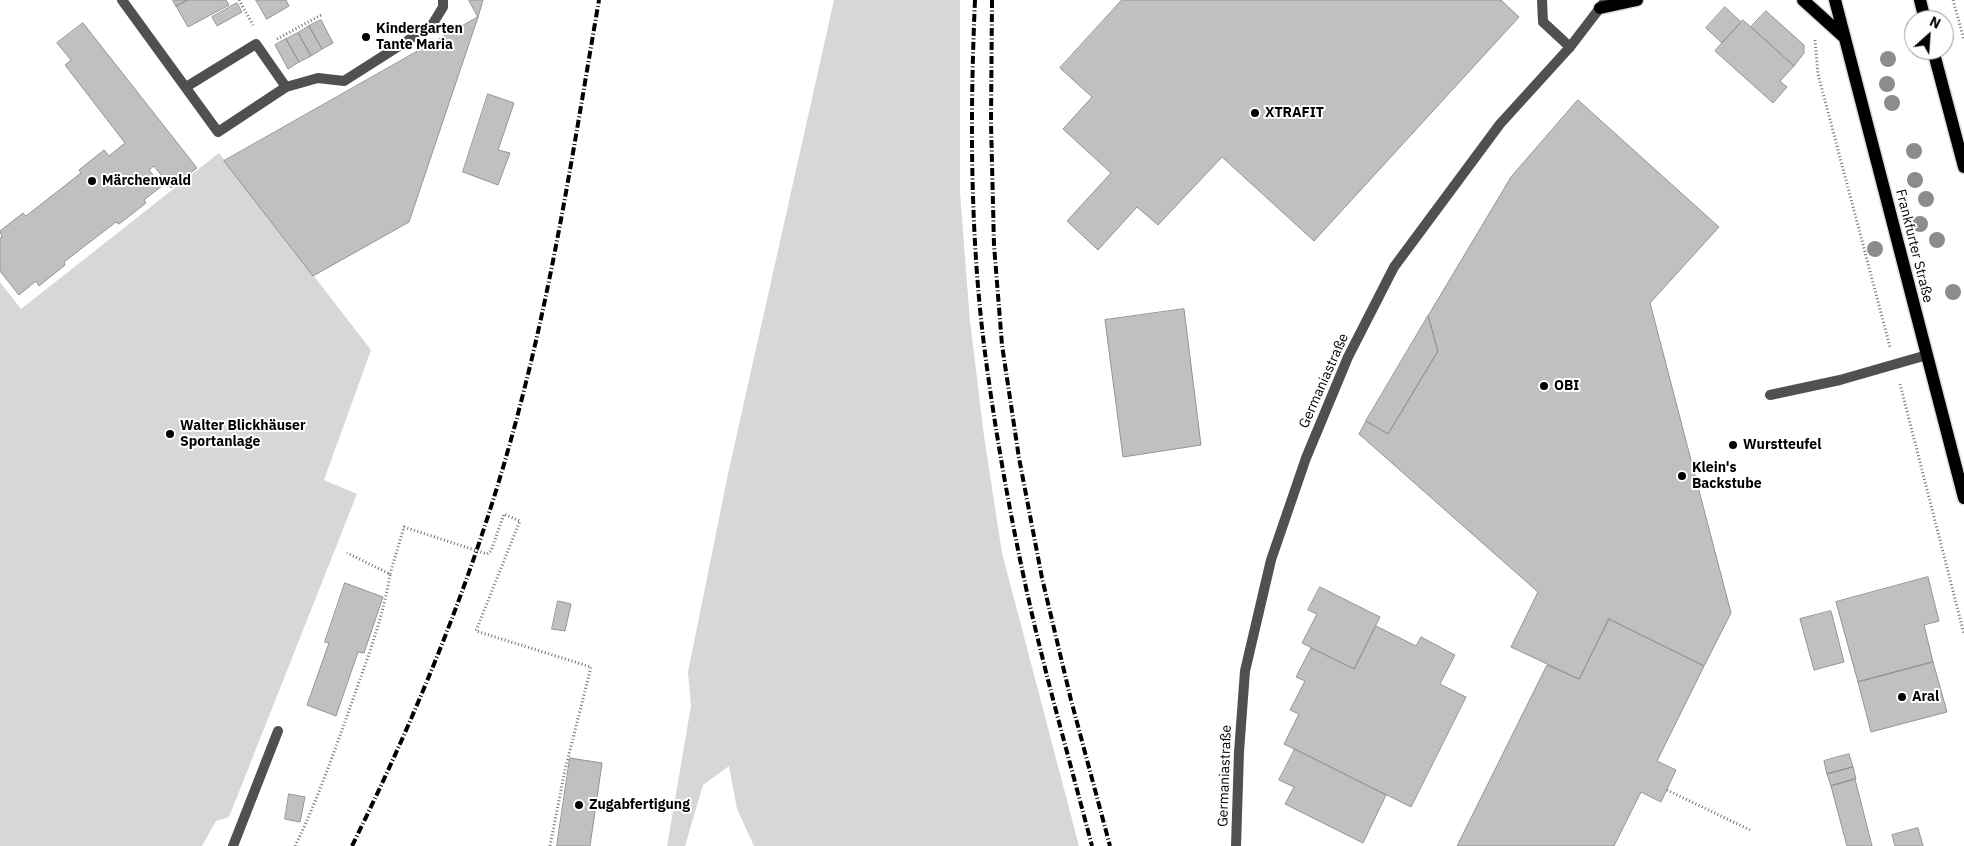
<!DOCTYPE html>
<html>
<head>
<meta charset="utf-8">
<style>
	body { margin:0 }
	#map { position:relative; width:1964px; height:846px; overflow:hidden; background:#fff; font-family:"IBM Plex Sans",sans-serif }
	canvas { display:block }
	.north { position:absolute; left:1904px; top:10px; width:50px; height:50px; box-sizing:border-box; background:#fff; border:1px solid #999; border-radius:50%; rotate:26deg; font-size:14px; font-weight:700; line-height:20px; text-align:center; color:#000 }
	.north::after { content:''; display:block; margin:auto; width:18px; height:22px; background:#000; clip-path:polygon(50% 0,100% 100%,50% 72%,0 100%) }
</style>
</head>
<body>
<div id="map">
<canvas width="1964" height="846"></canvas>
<div class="north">N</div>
</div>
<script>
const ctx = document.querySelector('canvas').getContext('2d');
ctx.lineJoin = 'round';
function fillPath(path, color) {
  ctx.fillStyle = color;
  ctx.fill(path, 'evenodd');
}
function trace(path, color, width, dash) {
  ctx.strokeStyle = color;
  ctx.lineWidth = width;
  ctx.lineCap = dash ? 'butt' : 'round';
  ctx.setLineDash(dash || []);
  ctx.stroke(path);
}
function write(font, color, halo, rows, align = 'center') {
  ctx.font = font + ' "IBM Plex Sans",sans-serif';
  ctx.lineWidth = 4;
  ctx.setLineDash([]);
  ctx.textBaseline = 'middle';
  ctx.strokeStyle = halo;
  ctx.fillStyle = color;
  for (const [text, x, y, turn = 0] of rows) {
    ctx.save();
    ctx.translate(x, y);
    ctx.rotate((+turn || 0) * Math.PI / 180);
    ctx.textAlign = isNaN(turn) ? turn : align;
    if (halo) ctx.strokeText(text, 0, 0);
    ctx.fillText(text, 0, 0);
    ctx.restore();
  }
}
fillPath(new Path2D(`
	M834 0H960V193L970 321 984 436 1002 553 1079 846H754L737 809 729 766 703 785 685 846H667L691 706 688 672 728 474Z
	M219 153 371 350 324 480 357 494 229 817 216 821 202 846H0V282L21 309Z`), '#d7d7d7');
const building = new Path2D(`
	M173 0H188L176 6Z
	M188 0H226L229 5 188 27 176 6Z
	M256 0H286L289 6 267 19Z
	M469 0H483L478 17Z
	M1122 0H1501L1519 17 1314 241 1222 157 1158 225 1137 207 1098 250 1067 221 1111 173 1063 129 1092 97 1060 68Z
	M237 3 242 12 217 26 212 17Z
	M1725 7 1741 22 1722 43 1706 28Z
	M1766 11 1804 45V53L1794 66 1751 27Z
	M478 17 409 222 313 276 224 161Z
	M321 20 333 43 322 49 309 26Z
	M1743 20 1794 66 1780 81 1787 87 1773 103 1715 51Z
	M83 23 197 168 171 188 154 166 149 170 162 186 144 200 146 203 119 224 116 222 64 262 65 265 39 286 36 281 19 295 0 271V238L2 237 0 231 23 213 26 216 81 173 79 170 104 150 109 156 125 143 65 65 71 60 57 43Z
	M309 26 322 49 311 56 298 33Z
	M298 33 311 56 299 62 286 39Z
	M286 39 299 62 288 69 275 45Z
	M488 94 514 103 498 150 510 153 498 185 463 172Z
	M1578 100 1719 227 1650 303 1731 613 1704 666 1609 619 1579 679 1511 647 1538 592 1359 434 1366 421 1388 434 1438 351 1428 316 1511 177Z
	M1184 309 1201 445 1123 457 1105 320Z
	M1428 316 1438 351 1388 434 1366 421Z
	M1928 577 1939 621 1924 625 1933 662 1858 682 1836 602Z
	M345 583 383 597 364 653 358 652 336 716 307 705 329 643 325 642Z
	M1320 587 1380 617 1354 669 1302 643 1317 614 1308 610Z
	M558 601 571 604 565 631 552 629Z
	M1831 611 1844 662 1814 670 1800 619Z
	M1609 619 1704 666 1657 761 1676 770 1661 802 1641 792 1614 846H1457L1547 665 1579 679Z
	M1376 626 1416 646 1421 637 1455 655 1440 684 1466 697 1411 807 1284 744 1299 714 1290 710 1305 681 1296 677 1311 648 1354 669Z
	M1933 662 1947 712 1871 732 1858 682Z
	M1295 749 1386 795 1363 843 1285 804 1294 787 1279 780Z
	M1849 754 1853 767 1827 774 1824 761Z
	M570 758 602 763 590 846H557Z
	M1853 767 1856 779 1831 786 1827 774Z
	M1855 779 1872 846H1847L1831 786Z
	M289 794 305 797 300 822 285 819Z
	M1918 828 1923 846H1895L1892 835Z`);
fillPath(building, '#c0c0c0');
trace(building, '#949494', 1);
const primary = new Path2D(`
	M1803 0 1845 38
	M1835 0 1964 498
	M1920 0 1925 20
	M1600 8 1637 0
	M1933 50 1964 167`);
trace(primary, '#dbdbdb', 15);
trace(new Path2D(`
	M239 0 253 25
	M1953 0 1964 40
	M277 39 323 14
	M1815 40 1818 74 1890 347
	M1900 384 1964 634
	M390 574 404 527 487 554 491 551 504 514 520 521 476 631 591 667 565 770 550 846
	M1667 790 1750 830
	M295 846C317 802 333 754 350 708 365 664 383 620 390 574L347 553`), '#727272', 3, [1, 2.5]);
trace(new Path2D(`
	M1542 0 1543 22 1570 47
	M1770 395 1840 380 1927 355`), '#505050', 10);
trace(new Path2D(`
	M122 0 218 132 286 87 318 78 344 81 432 25 443 7V0
	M186 87 256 44 286 87
	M233 846 278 731
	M1236 846 1239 752 1245 671 1271 560 1306 458 1348 357 1394 267 1500 124 1570 47 1606 0`), '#505050', 10);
trace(primary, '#000', 12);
trace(new Path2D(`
	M975 0C970 114 970 231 984 345 994 424 1008 504 1025 583 1044 671 1069 758 1092 846
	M992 0 991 123 994 245 1002 345 1019 458 1042 578 1071 700 1110 846
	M352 846C423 702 483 553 522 398 556 267 576 133 599 0`), '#000', 4, [8, 2.5, 1, 2.5]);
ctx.fillStyle = '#8c8c8c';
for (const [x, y] of [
	[1888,59],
	[1887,84],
	[1892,103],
	[1914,151],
	[1915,180],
	[1926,199],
	[1920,224],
	[1937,240],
	[1875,249],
	[1953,292]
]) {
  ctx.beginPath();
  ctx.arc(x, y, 8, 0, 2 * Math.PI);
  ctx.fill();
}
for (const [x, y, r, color] of [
	[366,37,5,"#000"],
	[1255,113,5,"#000"],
	[92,181,5,"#000"],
	[1544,386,5,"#000"],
	[170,434,5,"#000"],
	[1733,445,5,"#000"],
	[1682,476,5,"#000"],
	[1902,697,5,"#000"],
	[579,805,5,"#000"]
]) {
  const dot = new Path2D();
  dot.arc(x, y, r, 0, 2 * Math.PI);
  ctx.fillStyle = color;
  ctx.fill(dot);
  trace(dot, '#fff', 2);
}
write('bold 14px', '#000', '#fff', [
	["Kindergarten",376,29],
	["Tante Maria",376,45],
	["XTRAFIT",1265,113],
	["Märchenwald",102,181],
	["OBI",1554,386],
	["Walter Blickhäuser",180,426],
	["Sportanlage",180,442],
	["Wurstteufel",1743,445],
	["Klein's",1692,468],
	["Backstube",1692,484],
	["Aral",1912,697],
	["Zugabfertigung",589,805]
], 'left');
write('14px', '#000', '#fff', [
	["Frankfurter Straße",1914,246,76],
	["Germaniastraße",1324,381,-66],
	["Germaniastraße",1225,776,-88]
]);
</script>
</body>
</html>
